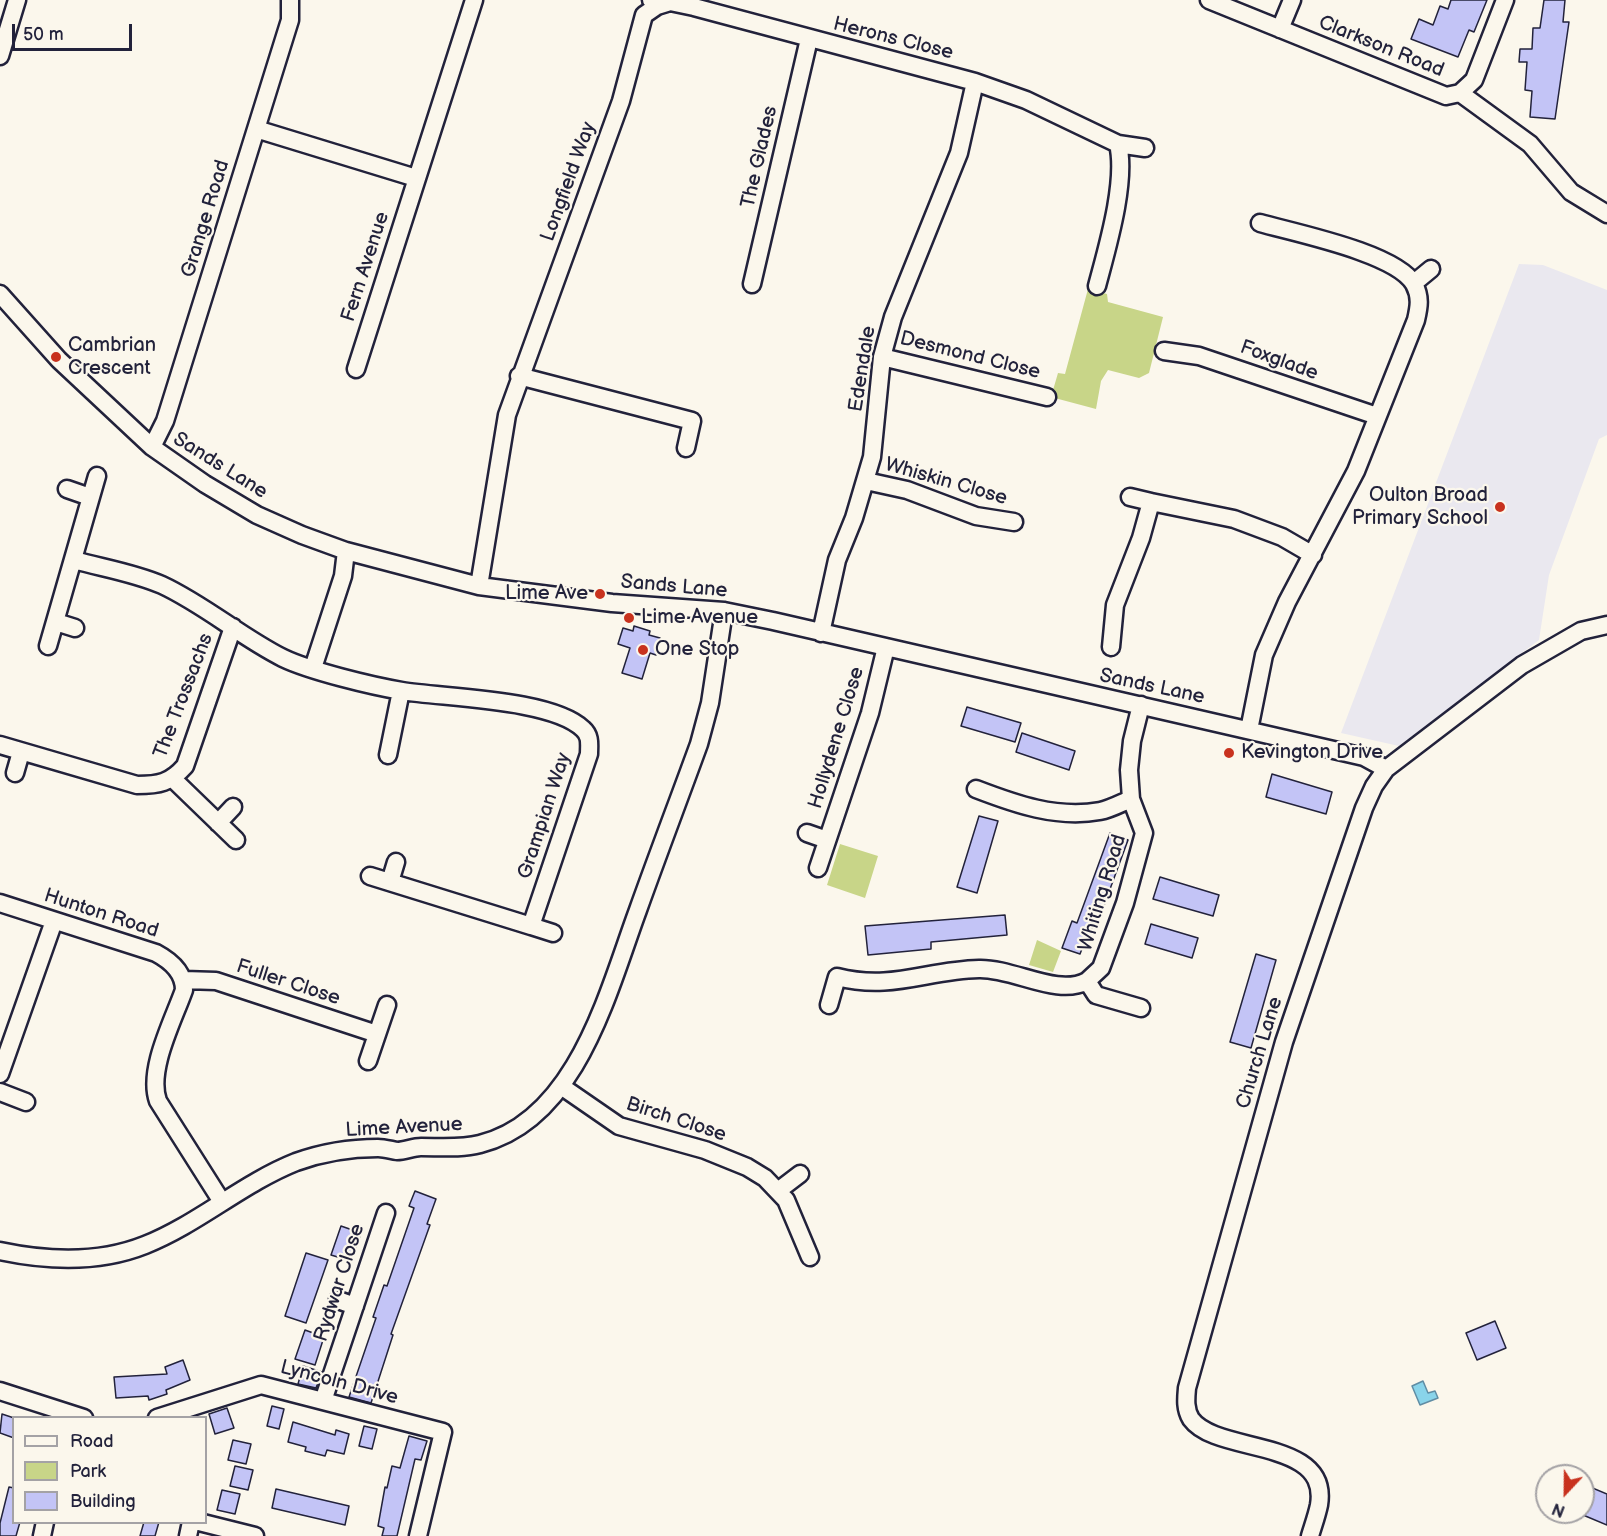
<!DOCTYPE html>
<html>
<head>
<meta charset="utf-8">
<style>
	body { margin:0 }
	#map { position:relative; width:1607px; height:1536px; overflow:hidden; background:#fbf7ec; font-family:"Balsamiq Sans",sans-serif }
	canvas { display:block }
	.legend { position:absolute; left:12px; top:1416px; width:195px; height:108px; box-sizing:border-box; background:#fbf7ec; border:2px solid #a4a2a5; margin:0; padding:8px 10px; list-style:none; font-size:18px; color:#22223b }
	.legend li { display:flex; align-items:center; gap:12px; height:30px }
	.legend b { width:30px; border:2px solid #a4a2a5 }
	.north { position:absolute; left:1535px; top:1464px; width:60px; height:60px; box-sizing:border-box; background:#fbf7ec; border:2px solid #a4a2a5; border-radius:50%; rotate:202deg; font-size:16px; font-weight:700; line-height:24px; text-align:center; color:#22223b }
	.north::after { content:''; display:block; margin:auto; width:21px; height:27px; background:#c8321e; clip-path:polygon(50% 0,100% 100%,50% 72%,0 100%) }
	.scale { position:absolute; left:12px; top:24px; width:120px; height:27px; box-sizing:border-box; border:3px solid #22223b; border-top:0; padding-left:8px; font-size:18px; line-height:21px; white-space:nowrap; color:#22223b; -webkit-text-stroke:4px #fbf7ec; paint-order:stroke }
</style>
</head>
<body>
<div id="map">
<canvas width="1607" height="1536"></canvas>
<ul class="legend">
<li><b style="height:8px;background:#fbf7ec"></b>Road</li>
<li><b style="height:16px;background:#c8d588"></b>Park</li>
<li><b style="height:16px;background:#c3c4f6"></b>Building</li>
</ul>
<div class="north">N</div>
<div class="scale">50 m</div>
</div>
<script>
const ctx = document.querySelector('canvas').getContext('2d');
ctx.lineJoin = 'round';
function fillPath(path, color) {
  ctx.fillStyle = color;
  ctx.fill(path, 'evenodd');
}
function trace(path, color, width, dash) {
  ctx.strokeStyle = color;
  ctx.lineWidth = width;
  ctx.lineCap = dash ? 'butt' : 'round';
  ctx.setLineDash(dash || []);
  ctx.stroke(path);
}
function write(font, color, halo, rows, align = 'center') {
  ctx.font = font + ' "Balsamiq Sans",sans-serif';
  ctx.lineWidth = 4.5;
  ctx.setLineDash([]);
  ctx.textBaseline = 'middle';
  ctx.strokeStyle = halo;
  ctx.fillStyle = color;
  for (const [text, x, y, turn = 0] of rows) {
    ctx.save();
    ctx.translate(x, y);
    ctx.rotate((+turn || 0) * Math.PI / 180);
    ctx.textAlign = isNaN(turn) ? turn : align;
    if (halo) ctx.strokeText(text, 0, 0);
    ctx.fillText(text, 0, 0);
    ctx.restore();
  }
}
fillPath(new Path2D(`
	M1519 264 1543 265 1607 290V435L1599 439 1549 575 1539 640 1399 746 1341 733Z`), '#eae8ef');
fillPath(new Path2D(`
	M1088 289 1107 294 1108 302 1163 317 1149 373 1139 378 1108 370 1101 381 1096 409 1051 397 1058 373 1065 374Z
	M840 844 878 856 865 898 827 885Z
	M1037 940 1061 951 1053 972 1029 965Z`), '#c8d588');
const water = new Path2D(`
	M1423 1381 1428 1393 1435 1391 1438 1398 1420 1405 1412 1386Z`);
fillPath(water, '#89d4ea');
trace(water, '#608da4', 1.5);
const building = new Path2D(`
	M1451 0H1487L1474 32 1469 30 1458 57 1411 39 1419 19 1433 25 1440 6 1448 9Z
	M1544 0H1565L1563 22H1569L1555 119 1530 117 1532 91 1525 90 1527 62H1519L1520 49H1532L1533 28H1540Z
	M634 626 650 631 649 635 660 638 656 655 650 653 642 679 622 673 630 648 618 644 623 628 633 631Z
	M967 707 1021 723 1015 742 961 726Z
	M1022 733 1075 751 1069 770 1016 752Z
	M1272 774 1332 792 1326 814 1266 797Z
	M979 816 998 821 977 893 957 887Z
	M1110 833 1128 840 1095 930 1090 928 1080 954 1062 948 1072 921 1077 923Z
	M1160 877 1219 895 1213 916 1153 899Z
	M1005 915 1007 935 931 942V949L868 955 865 926Z
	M1151 924 1198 938 1192 958 1145 944Z
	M1256 954 1276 960 1251 1048 1230 1042Z
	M415 1191 436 1199 427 1224 430 1225 391 1334 393 1335 371 1403 349 1397 376 1318 373 1317 384 1285 387 1286 414 1208 409 1206Z
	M341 1226 361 1233 351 1261 331 1255Z
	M306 1253 328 1260 306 1323 285 1316Z
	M1495 1321 1506 1348 1477 1360 1466 1333Z
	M305 1330 324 1337 315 1365 295 1359Z
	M183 1360 190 1380 166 1390 167 1394 149 1400 148 1396 116 1398 114 1377 167 1374 165 1367Z
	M303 1366 322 1372 316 1388 298 1384Z
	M272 1406 284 1409 279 1429 267 1426Z
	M227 1408 234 1428 215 1434 209 1414Z
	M2 1414 14 1418V1438L0 1433Z
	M293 1422 335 1435 336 1430 349 1434 344 1454 327 1450 325 1456 305 1451 306 1447 288 1442Z
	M364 1426 377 1429 372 1449 359 1446Z
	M409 1436 427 1441 421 1460 415 1459 397 1536H382L384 1528 378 1526 385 1487 387 1488 392 1466 400 1468Z
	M233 1440 251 1444 246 1464 228 1460Z
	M235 1466 253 1470 248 1490 230 1486Z
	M1583 1484 1607 1494V1525L1583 1515Z
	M9 1487 14 1488V1522H20L16 1536H0V1523Z
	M276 1489 349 1506 345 1525 272 1508Z
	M222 1490 240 1494 235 1514 217 1510Z
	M144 1522H159L155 1536H140Z`);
fillPath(building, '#c3c4f6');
trace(building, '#22223b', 1.5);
const minor = new Path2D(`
	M651 0 657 6 670 2 694 7 975 82 1026 100 1118 144C1127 182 1107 248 1097 286
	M1209 0 1446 96 1460 93 1530 144 1571 192 1607 214
	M1280 29 1292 0
	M0 56 17 0
	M1460 93 1474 80 1505 0
	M256 129 416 178
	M1118 144 1145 148
	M1414 283 1431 269
	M752 284 809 39
	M0 294 59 360 152 447 205 484 257 515 302 535 346 551 479 586 612 603 724 611 773 621 1364 757 1386 769
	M1164 351 1199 356 1377 416
	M882 357 1047 397
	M356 369 474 0
	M519 376 692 421 686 448
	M152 447 165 421 290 20V0
	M866 481 907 490 976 516 1014 522
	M67 489 90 497
	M1130 497 1151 502
	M74 560C103 568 135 573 162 585 205 605 241 637 283 658 310 671 372 686 402 691 445 698 552 699 583 729 591 736 589 745 589 754L531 926 370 876
	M479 586 507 415 621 101 644 15 657 6
	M56 622 75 628
	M821 633 837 560 854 518 872 457 882 357 893 317 959 153 975 82
	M48 646 97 476
	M1111 647 1115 605 1141 538 1151 502 1234 519 1282 537 1313 555
	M313 668 343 576 346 551
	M1249 730 1264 655 1287 602 1356 471 1416 320C1419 307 1421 297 1414 284 1396 253 1295 233 1260 223
	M0 745 137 785C159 785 170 783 185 766L233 627
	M388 755 401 691
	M15 773 21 752
	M173 779 236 840
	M976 789C1015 804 1057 819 1100 811 1111 809 1121 803 1131 799
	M218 823 233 807
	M807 833 827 840
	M818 868 870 713 886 647
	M390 882 396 862
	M0 903 156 953C171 961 184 972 184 990 173 1021 147 1070 158 1101L222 1202
	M531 926 553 933
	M184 980 216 981 377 1034
	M1087 981 1101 968 1125 903 1144 833 1131 799 1129 770 1132 741 1141 705
	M829 1005 837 977C892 991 927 970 979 969 1014 968 1057 997 1087 981L1096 995 1141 1008
	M368 1061 387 1005
	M0 1074 54 921
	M561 1086 619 1126 705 1150 747 1167 765 1178 786 1200 810 1257
	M0 1092 26 1102
	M779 1190 800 1174
	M0 1251C47 1261 100 1263 145 1245 198 1224 243 1183 296 1162 321 1153 352 1148 378 1148 384 1148 391 1150 397 1151 405 1151 413 1147 421 1147 441 1147 461 1149 480 1144 577 1120 608 991 638 910 658 854 679 799 699 744L710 703 724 611
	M338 1300 355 1306
	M0 1391 84 1418
	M323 1401 386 1213
	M157 1418 261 1385 443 1432 418 1536
	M199 1522 255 1536
	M42 1536 45 1522
	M188 1536 191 1522
	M1310 1536C1313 1526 1317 1515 1319 1505 1330 1437 1217 1455 1191 1419 1185 1409 1186 1399 1187 1388L1284 1042 1364 808 1374 786 1386 769 1522 665 1581 631 1607 625`);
trace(minor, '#22223b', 21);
trace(minor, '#fbf7ec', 16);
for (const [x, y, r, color] of [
	[56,357,6,"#c8321e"],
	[1500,507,6,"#c8321e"],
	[600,594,6,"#c8321e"],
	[629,618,6,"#c8321e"],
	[643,650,6,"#c8321e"],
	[1229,753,6,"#c8321e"]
]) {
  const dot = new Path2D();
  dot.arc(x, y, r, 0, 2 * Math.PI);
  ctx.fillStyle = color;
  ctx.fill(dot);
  trace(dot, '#fbf7ec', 2);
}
write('20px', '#22223b', '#fbf7ec', [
	["Herons Close",893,39,14],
	["Clarkson Road",1381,47,22],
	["The Glades",760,157,-77],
	["Longfield Way",569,182,-70],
	["Grange Road",206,219,-73],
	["Fern Avenue",366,267,-72],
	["Desmond Close",970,356,14],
	["Foxglade",1279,361,20],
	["Edendale",863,369,-81],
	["Sands Lane",220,466,32],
	["Whiskin Close",946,482,16],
	["Sands Lane",674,587,5],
	["Sands Lane",1152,687,12],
	["The Trossachs",184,696,-69],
	["Hollydene Close",837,738,-73],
	["Grampian Way",545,816,-72],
	["Whiting Road",1103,893,-73],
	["Hunton Road",101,914,18],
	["Fuller Close",288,983,18],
	["Church Lane",1260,1053,-73],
	["Birch Close",676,1120,18],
	["Lime Avenue",404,1128,-3],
	["Rydwar Close",340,1283,-72],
	["Lyncoln Drive",339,1383,15]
]);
write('20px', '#22223b', '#fbf7ec', [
	["Cambrian",68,346],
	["Crescent",68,369],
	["Oulton Broad",1488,496,"right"],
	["Primary School",1488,519,"right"],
	["Lime Ave",588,594,"right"],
	["Lime Avenue",641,618],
	["One Stop",655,650],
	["Kevington Drive",1241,753]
], 'left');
</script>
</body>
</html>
